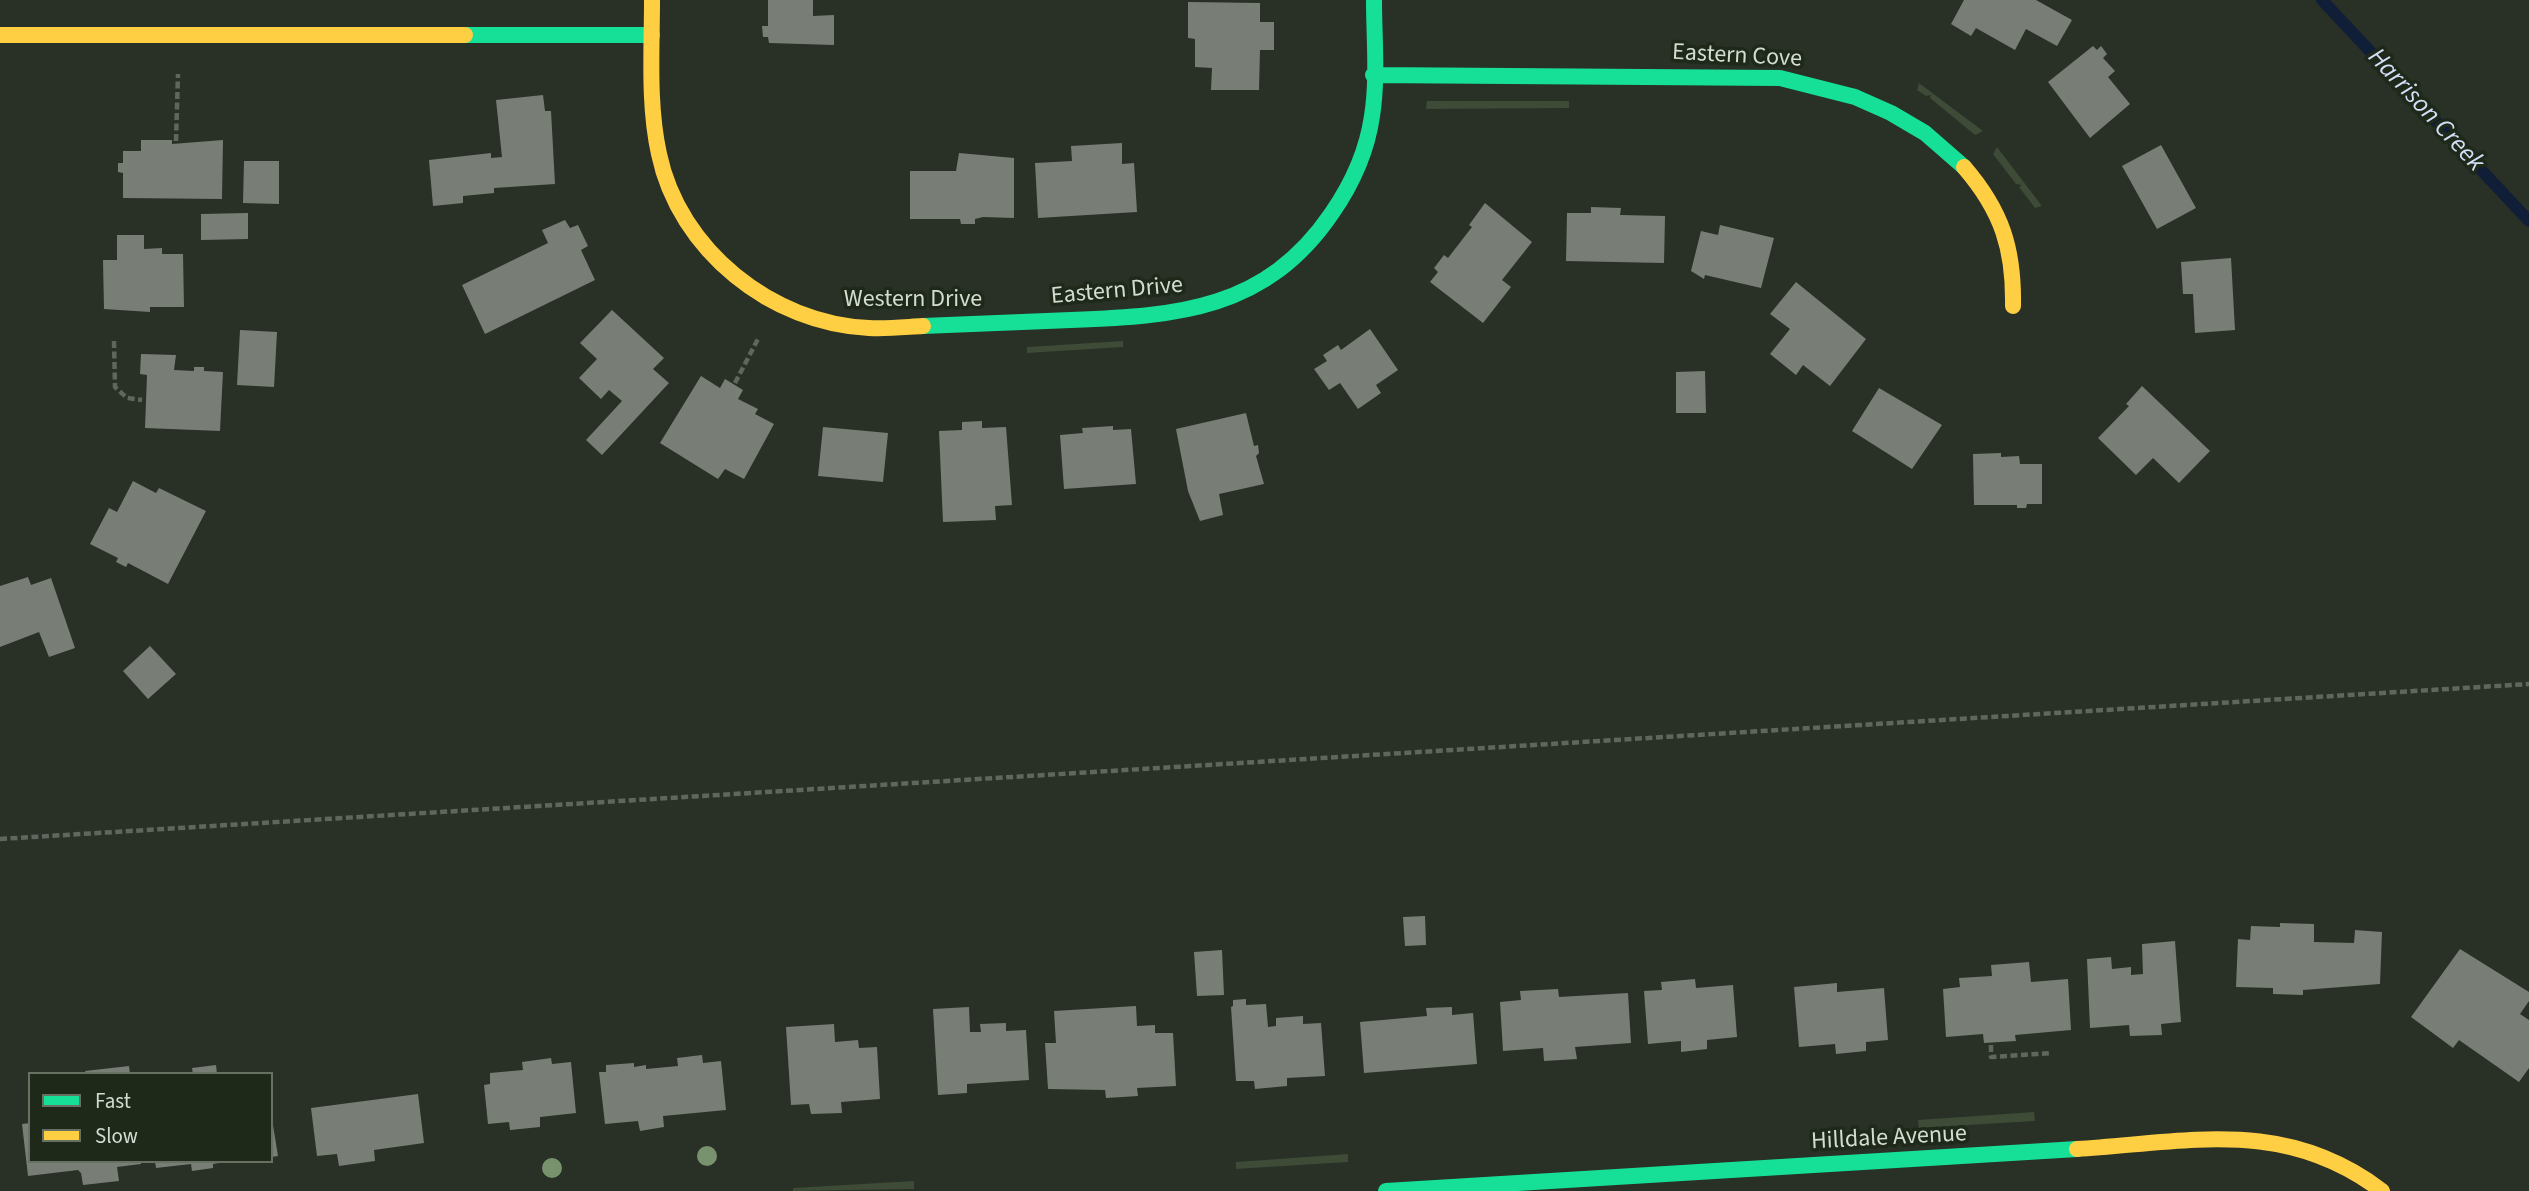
<!DOCTYPE html>
<html>
<head>
<meta charset="utf-8">
<style>
	body { margin:0 }
	#map { position:relative; width:2529px; height:1191px; overflow:hidden; background:#293026; font-family:"Source Sans 3",sans-serif }
	canvas { display:block }
	.legend { position:absolute; left:28px; top:1072px; width:245px; height:91px; box-sizing:border-box; background:#1e291a; border:2px solid #677063; margin:0; padding:9px 12px; list-style:none; font-size:21px; color:#d4dbd1 }
	.legend li { display:flex; align-items:center; gap:14px; height:35px }
	.legend b { width:35px; border:2px solid #677063 }
</style>
</head>
<body>
<div id="map">
<canvas width="2529" height="1191"></canvas>
<ul class="legend">
<li><b style="height:9px;background:#16e098"></b>Fast</li>
<li><b style="height:9px;background:#ffcf43"></b>Slow</li>
</ul>
</div>
<script>
const ctx = document.querySelector('canvas').getContext('2d');
ctx.lineJoin = 'round';
function fillPath(path, color) {
  ctx.fillStyle = color;
  ctx.fill(path, 'evenodd');
}
function trace(path, color, width, dash) {
  ctx.strokeStyle = color;
  ctx.lineWidth = width;
  ctx.lineCap = dash ? 'butt' : 'round';
  ctx.setLineDash(dash || []);
  ctx.stroke(path);
}
function write(font, color, halo, rows, align = 'center') {
  ctx.font = font + ' "Source Sans 3",sans-serif';
  ctx.lineWidth = 7;
  ctx.setLineDash([]);
  ctx.textBaseline = 'middle';
  ctx.strokeStyle = halo;
  ctx.fillStyle = color;
  for (const [text, x, y, turn = 0] of rows) {
    ctx.save();
    ctx.translate(x, y);
    ctx.rotate((+turn || 0) * Math.PI / 180);
    ctx.textAlign = isNaN(turn) ? turn : align;
    if (halo) ctx.strokeText(text, 0, 0);
    ctx.fillText(text, 0, 0);
    ctx.restore();
  }
}
fillPath(new Path2D(`
	M1919 83 1983 131 1975 135 1930 98 1931 95 1926 96 1917 90Z
	M1427 101H1569V108L1426 109Z
	M1997 147 2042 206 2035 208 2019 187 2022 185 2016 184 1993 154Z
	M1123 341V347L1027 353V347Z
	M2034 1112 2035 1121 1919 1128 1918 1120Z
	M1348 1154V1162L1236 1169V1162Z
	M914 1181V1189L793 1191V1188Z`), '#3d4b37');
trace(new Path2D(`
	M2322 0 2529 221`), '#101f37', 12);
fillPath(new Path2D(`
	M768 0H813V16L834 15V45L769 43 768 37H763L762 26H768Z
	M1964 0H2036L2072 20 2057 46 2026 29 2015 50 1976 28 1971 36 1951 24Z
	M1188 2 1260 3V22H1274V50H1260L1259 90H1211L1212 68 1195 67V39L1188 38Z
	M2093 46 2097 50 2101 46 2107 54 2103 58 2115 71 2108 77 2130 104 2090 138 2048 82Z
	M543 95 545 111H551L555 184 494 188V193L463 196V203L433 206 429 160 491 153V158L502 157 496 100Z
	M141 140H172V144L223 140 222 199 123 198V173L118 172V163H123V151H141Z
	M1122 143V164L1134 163 1137 212 1038 218 1035 163 1072 161 1071 146Z
	M2161 145 2196 208 2157 229 2122 166Z
	M959 153 1014 158V218L983 217 975 219V224H961L960 219H910V171H956Z
	M244 161H279V204L243 203Z
	M1485 203 1532 242 1502 280 1511 287 1483 323 1430 282 1438 272 1434 268 1444 255 1448 258 1472 227 1469 225Z
	M1591 207 1621 208 1620 215 1665 216 1664 263 1566 261 1567 213H1591Z
	M248 213V239L201 240V214Z
	M565 220 570 228 578 225 588 246 581 250 595 280 485 334 462 285 548 243 542 230Z
	M1720 225 1774 238 1761 288 1705 275 1704 279 1691 271 1701 231 1718 235Z
	M117 235H144V249L162 248V254H183L184 307H150V312L104 309 103 260H117Z
	M2231 258 2235 330 2195 333 2193 294H2183L2181 262Z
	M1796 282 1866 339 1830 386 1803 365 1796 375 1770 354 1790 329 1770 314Z
	M612 310 664 358 653 369 669 383 602 455 586 440 622 401 609 390 601 399 579 378 597 359 580 343Z
	M1370 329 1398 370 1376 385 1381 393 1358 409 1340 383 1329 390 1314 369 1327 361 1323 355 1338 345 1341 350Z
	M240 330 277 332 274 387 237 385Z
	M141 354 176 355 174 370 194 371V367H204V371L223 372 220 431 145 428 147 375 140 374Z
	M1705 371 1706 413H1676V372Z
	M701 376 720 388 725 379 743 390 738 399 758 409 755 414 774 424 744 479 725 469 718 479 660 443Z
	M2142 386 2210 451 2179 483 2153 458 2136 475 2098 438 2129 406 2126 404Z
	M1879 388 1942 425 1912 469 1852 431Z
	M1246 413 1254 446 1258 445 1259 453 1256 456 1264 484 1219 494 1223 515 1200 521 1188 491 1176 429Z
	M982 421V428L1006 427 1012 505 995 506 996 520 943 522 939 431 962 430V422Z
	M1113 426V430L1131 429 1136 484 1064 489 1060 435 1083 433 1082 428Z
	M823 427 888 433 883 482 818 476Z
	M2001 453V457L2019 456 2020 464H2042V504H2027L2026 508H2017V505H1974L1973 454Z
	M133 481 156 493 159 488 206 511 168 584 128 563 126 567 116 562 118 558 90 544 109 508 117 512Z
	M28 577 31 585 51 578 75 648 49 657 39 632 0 647V586Z
	M150 646 176 674 148 699 123 671Z
	M1425 916 1426 945 1405 946 1403 917Z
	M2280 923 2314 924V942L2354 943 2355 930 2382 932 2380 984 2303 990V995L2273 994V988L2236 987 2238 939 2250 940 2251 926 2280 927Z
	M2175 941 2181 1022 2161 1024 2162 1035 2130 1036 2129 1025 2090 1028 2087 959 2111 957 2112 969 2131 967V975L2143 974 2142 944Z
	M2460 949 2529 992V1001L2520 1014 2529 1020V1068L2519 1082 2459 1040 2453 1048 2411 1017Z
	M1222 950 1224 995 1197 996 1194 952Z
	M2029 962 2031 982 2068 979 2071 1030 2015 1035 2016 1041 1984 1043 1983 1034 1946 1037 1943 989 1960 987 1959 978 1992 976 1991 965Z
	M1695 979 1696 988 1733 985 1737 1037 1707 1040V1049L1681 1052V1041L1648 1044 1644 991 1662 990 1661 982Z
	M1837 983V992L1884 988 1888 1040 1866 1042V1051L1836 1054 1835 1044 1799 1047 1794 987Z
	M1558 989 1559 997 1628 993 1631 1043 1575 1047 1577 1059 1544 1061 1543 1048 1503 1051 1500 1002 1521 1000 1520 991Z
	M1246 999V1005L1266 1004 1268 1027 1276 1026V1018L1303 1016V1024L1321 1023 1325 1076 1287 1078V1086L1255 1089 1254 1081H1236L1231 1007 1233 1006V1000Z
	M1136 1006 1137 1026 1155 1025V1033H1173L1176 1086 1137 1088 1138 1096 1106 1098 1105 1090 1048 1089 1045 1043H1056L1054 1011Z
	M969 1007 970 1032H981L980 1024 1006 1023V1031L1026 1030 1029 1080 967 1084V1093L938 1095 933 1009Z
	M1452 1007V1015L1473 1013 1477 1064 1364 1073 1360 1022 1427 1016 1426 1008Z
	M834 1024 835 1042 858 1040 859 1048 877 1047 880 1099 841 1102 842 1113 811 1114 809 1104 791 1105 786 1027Z
	M702 1055 703 1063 721 1061 726 1110 663 1116 664 1127 640 1131 638 1121 605 1124 599 1072H606V1065L634 1063V1067L646 1065V1069L678 1066 677 1058Z
	M551 1058 552 1064 571 1062 576 1113 540 1117V1127L510 1130 509 1122 488 1124 484 1085 490 1084V1073L523 1070 522 1062Z
	M216 1065 217 1074H193L192 1068Z
	M129 1066 130 1074H86L85 1071Z
	M418 1094 424 1143 374 1150 375 1161 339 1166 337 1154 317 1156 311 1108Z
	M271 1113 278 1156 271 1157Z
	M30 1123V1161H141V1164L117 1167 119 1181 83 1185 81 1173 78 1170 28 1176 22 1124Z
	M155 1161H219V1163L213 1164V1168L192 1171 191 1164 156 1168Z`), '#787e76');
trace(new Path2D(`
	M176 141 178 74
	M114 341 115 387 127 398 142 400
	M735 383 759 337
	M0 839 2529 684
	M1991 1045V1057L2052 1053`), '#60665d', 4.5, [7, 3.5]);
trace(new Path2D(`
	M465 35H652
	M1373 75 1780 78 1855 97 1891 113 1925 133 1964 167
	M923 326C972 324 1021 322 1071 320 1178 316 1266 310 1332 213 1352 184 1367 151 1372 116 1378 78 1374 38 1374 0
	M1386 1191 2077 1149`), '#16e098', 16);
trace(new Path2D(`
	M652 0C652 51 648 104 659 154 679 250 772 324 869 328 887 329 905 327 923 326
	M0 35H465
	M1964 167C2002 211 2014 249 2013 306
	M2077 1149C2189 1142 2285 1117 2382 1191`), '#ffcf43', 16);
ctx.fillStyle = '#78926e';
for (const [x, y] of [
	[707,1156],
	[552,1168]
]) {
  ctx.beginPath();
  ctx.arc(x, y, 10, 0, 2 * Math.PI);
  ctx.fill();
}
write('24px', '#d4dbd1', '#1e291a', [
	["Eastern Cove",1737,57,3],
	["Eastern Drive",1117,292,-5],
	["Western Drive",913,301],
	["Hilldale Avenue",1889,1139,-3]
]);
write('italic 26px', '#d2dff6', '#1e291a', [
	["Harrison Creek",2425,111,47]
]);
</script>
</body>
</html>
